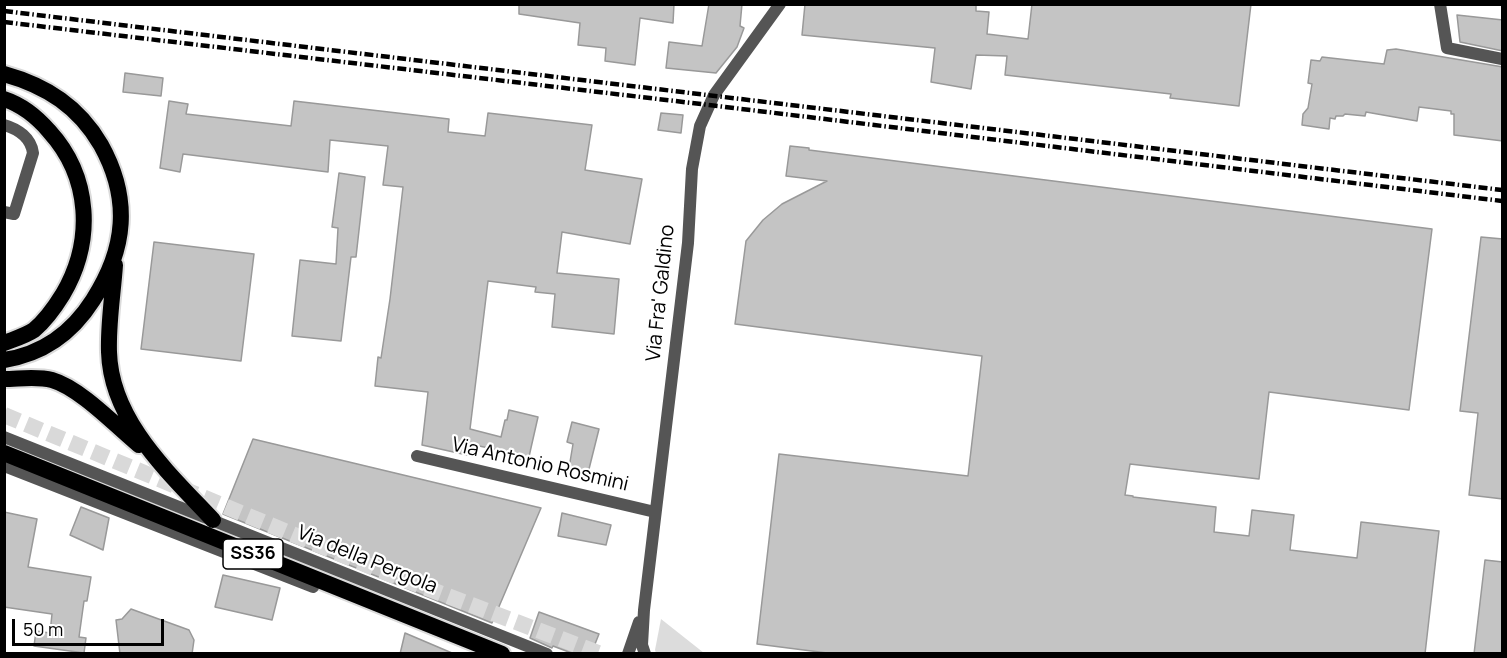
<!DOCTYPE html>
<html>
<head>
<meta charset="utf-8">
<style>
	body { margin:0 }
	#map { position:relative; width:1507px; height:658px; overflow:hidden; background:#fff; font-family:Manrope,sans-serif }
	canvas { display:block }
	.frame { position:absolute; inset:0; border:6px solid #000; pointer-events:none }
	.scale { position:absolute; left:12px; top:619px; width:152px; height:27px; box-sizing:border-box; border:3px solid #000; border-top:0; padding-left:8px; font-size:18px; line-height:21px; white-space:nowrap; color:#000; -webkit-text-stroke:4px #fff; paint-order:stroke }
</style>
</head>
<body>
<div id="map">
<canvas width="1507" height="658"></canvas>
<div class="frame"></div>
<div class="scale">50 m</div>
</div>
<script>
const ctx = document.querySelector('canvas').getContext('2d');
ctx.lineJoin = 'round';
function fillPath(path, color) {
  ctx.fillStyle = color;
  ctx.fill(path, 'evenodd');
}
function trace(path, color, width, dash) {
  ctx.strokeStyle = color;
  ctx.lineWidth = width;
  ctx.lineCap = dash ? 'butt' : 'round';
  ctx.setLineDash(dash || []);
  ctx.stroke(path);
}
function write(font, color, halo, rows, align = 'center') {
  ctx.font = font + ' Manrope,sans-serif';
  ctx.lineWidth = 4.5;
  ctx.setLineDash([]);
  ctx.textBaseline = 'middle';
  ctx.strokeStyle = halo;
  ctx.fillStyle = color;
  for (const [text, x, y, turn = 0] of rows) {
    ctx.save();
    ctx.translate(x, y);
    ctx.rotate((+turn || 0) * Math.PI / 180);
    ctx.textAlign = isNaN(turn) ? turn : align;
    if (halo) ctx.strokeText(text, 0, 0);
    ctx.fillText(text, 0, 0);
    ctx.restore();
  }
}
fillPath(new Path2D(`
	M661 619 704 653H656L655 650Z`), '#dcdcdc');
const building = new Path2D(`
	M519 4H674L673 23 640 18 635 65 605 61 606 48 578 45 580 23 519 14Z
	M709 4H742L740 26 744 28 737 47 716 73 666 68 669 42 702 46Z
	M805 4H976V11L989 12 987 34 1028 39 1032 4H1251L1239 106 1170 98 1171 94 1005 75 1007 56 976 55 971 89 931 82 935 48 802 35Z
	M1457 15 1503 20V51L1460 42Z
	M1396 49 1503 67V141L1454 135V114H1451V111L1419 107 1417 121 1366 112 1365 116 1345 114 1343 116H1336L1335 119 1330 118 1329 129 1302 125 1303 114 1308 108 1312 84 1308 83 1311 60 1320 61 1322 57 1384 64 1387 50Z
	M125 73 163 78 161 96 123 92Z
	M169 101 188 104 186 114 291 126 294 101 449 119 448 132 485 136 488 113 592 125 585 170 642 179 630 244 562 232 557 273 619 279 614 334 552 327 555 294 535 292 536 287 488 281 470 429 501 437 505 420H507L509 410 538 417 528 461 508 456 509 452 469 444 467 455 422 445 428 392 375 386 378 357 381 358 390 299 403 187 383 185 388 146 330 140 328 172 183 154 180 172 160 168Z
	M661 113 683 115 681 133 658 130Z
	M790 146 809 148V150L1432 229 1409 410 1269 392 1259 479 1130 464 1125 495 1133 496V497L1216 507 1214 532 1249 536 1252 510 1294 515 1290 550 1357 558 1361 522 1439 531 1425 654H835L757 644 779 454 968 476 982 356 735 324 746 241 763 220 782 204 827 181 786 176Z
	M339 173 365 177 356 257H351L341 341 292 336 300 260 336 264 338 228 332 227Z
	M1481 237 1503 239V499L1469 495 1478 413 1460 411Z
	M154 242 254 254 241 361 141 349Z
	M572 422 599 429 588 473 569 468 573 444 567 442Z
	M253 439 541 508 492 623 223 514Z
	M81 507 109 518 103 550 70 535Z
	M4 512 37 519 28 567 91 577 87 601H84L79 637 86 638 84 653 34 646 36 631 50 633 52 614 4 607Z
	M562 513 611 525 606 545 558 536Z
	M1485 560 1503 562V654H1474Z
	M223 575 280 588 272 620 215 607Z
	M131 609 189 630 194 640 192 654H120L116 620 122 619Z
	M539 612 599 634 591 654H574L553 646 552 648 530 638Z
	M405 633 452 653V654H400Z`);
fillPath(building, '#c4c4c4');
trace(building, '#999', 1.5);
trace(new Path2D(`
	M4 415 379 570 601 654`), '#d9d9d9', 16, [16, 8]);
const trunk = new Path2D(`
	M4 74C47 86 79 107 101 145 131 199 126 249 93 300 72 333 43 354 4 360
	M4 99C22 105 37 117 49 131 91 177 94 241 63 294 55 307 46 320 34 330 25 336 14 339 4 343
	M115 265C113 294 108 323 109 352 111 421 169 473 213 520
	M4 379C19 379 37 376 52 380 80 388 116 426 139 445
	M4 453 502 654`);
trace(trunk, '#dbdbdb', 20);
trace(new Path2D(`
	M1440 4 1447 48 1502 59
	M4 125C18 129 31 138 33 153L14 214 4 212
	M417 456 655 512
	M628 654 639 622
	M645 654 642 645 644 610 688 243 692 169 700 126 714 95 780 4`), '#555', 12);
trace(new Path2D(`
	M4 437 547 654
	M4 466 313 587`), '#555', 12);
trace(trunk, '#000', 16);
trace(new Path2D(`
	M4 11 1502 190
	M4 22 709 105 1502 201`), '#000', 4.5, [9, 3, 1.5, 3]);
for (const [x, y, w] of [
	[253,554,60]
]) {
  const box = new Path2D();
  box.roundRect(x - w / 2, y - 15, w, 30, 4.5);
  ctx.fillStyle = '#fff';
  ctx.fill(box);
  trace(box, '#000', 1.5);
}
write('bold 18px', '#000', null, [
	["SS36",253,554]
]);
write('20px', '#000', '#fff', [
	["Via Fra' Galdino",661,293,-84],
	["Via Antonio Rosmini",540,465,13],
	["Via della Pergola",367,560,22]
]);
</script>
</body>
</html>
